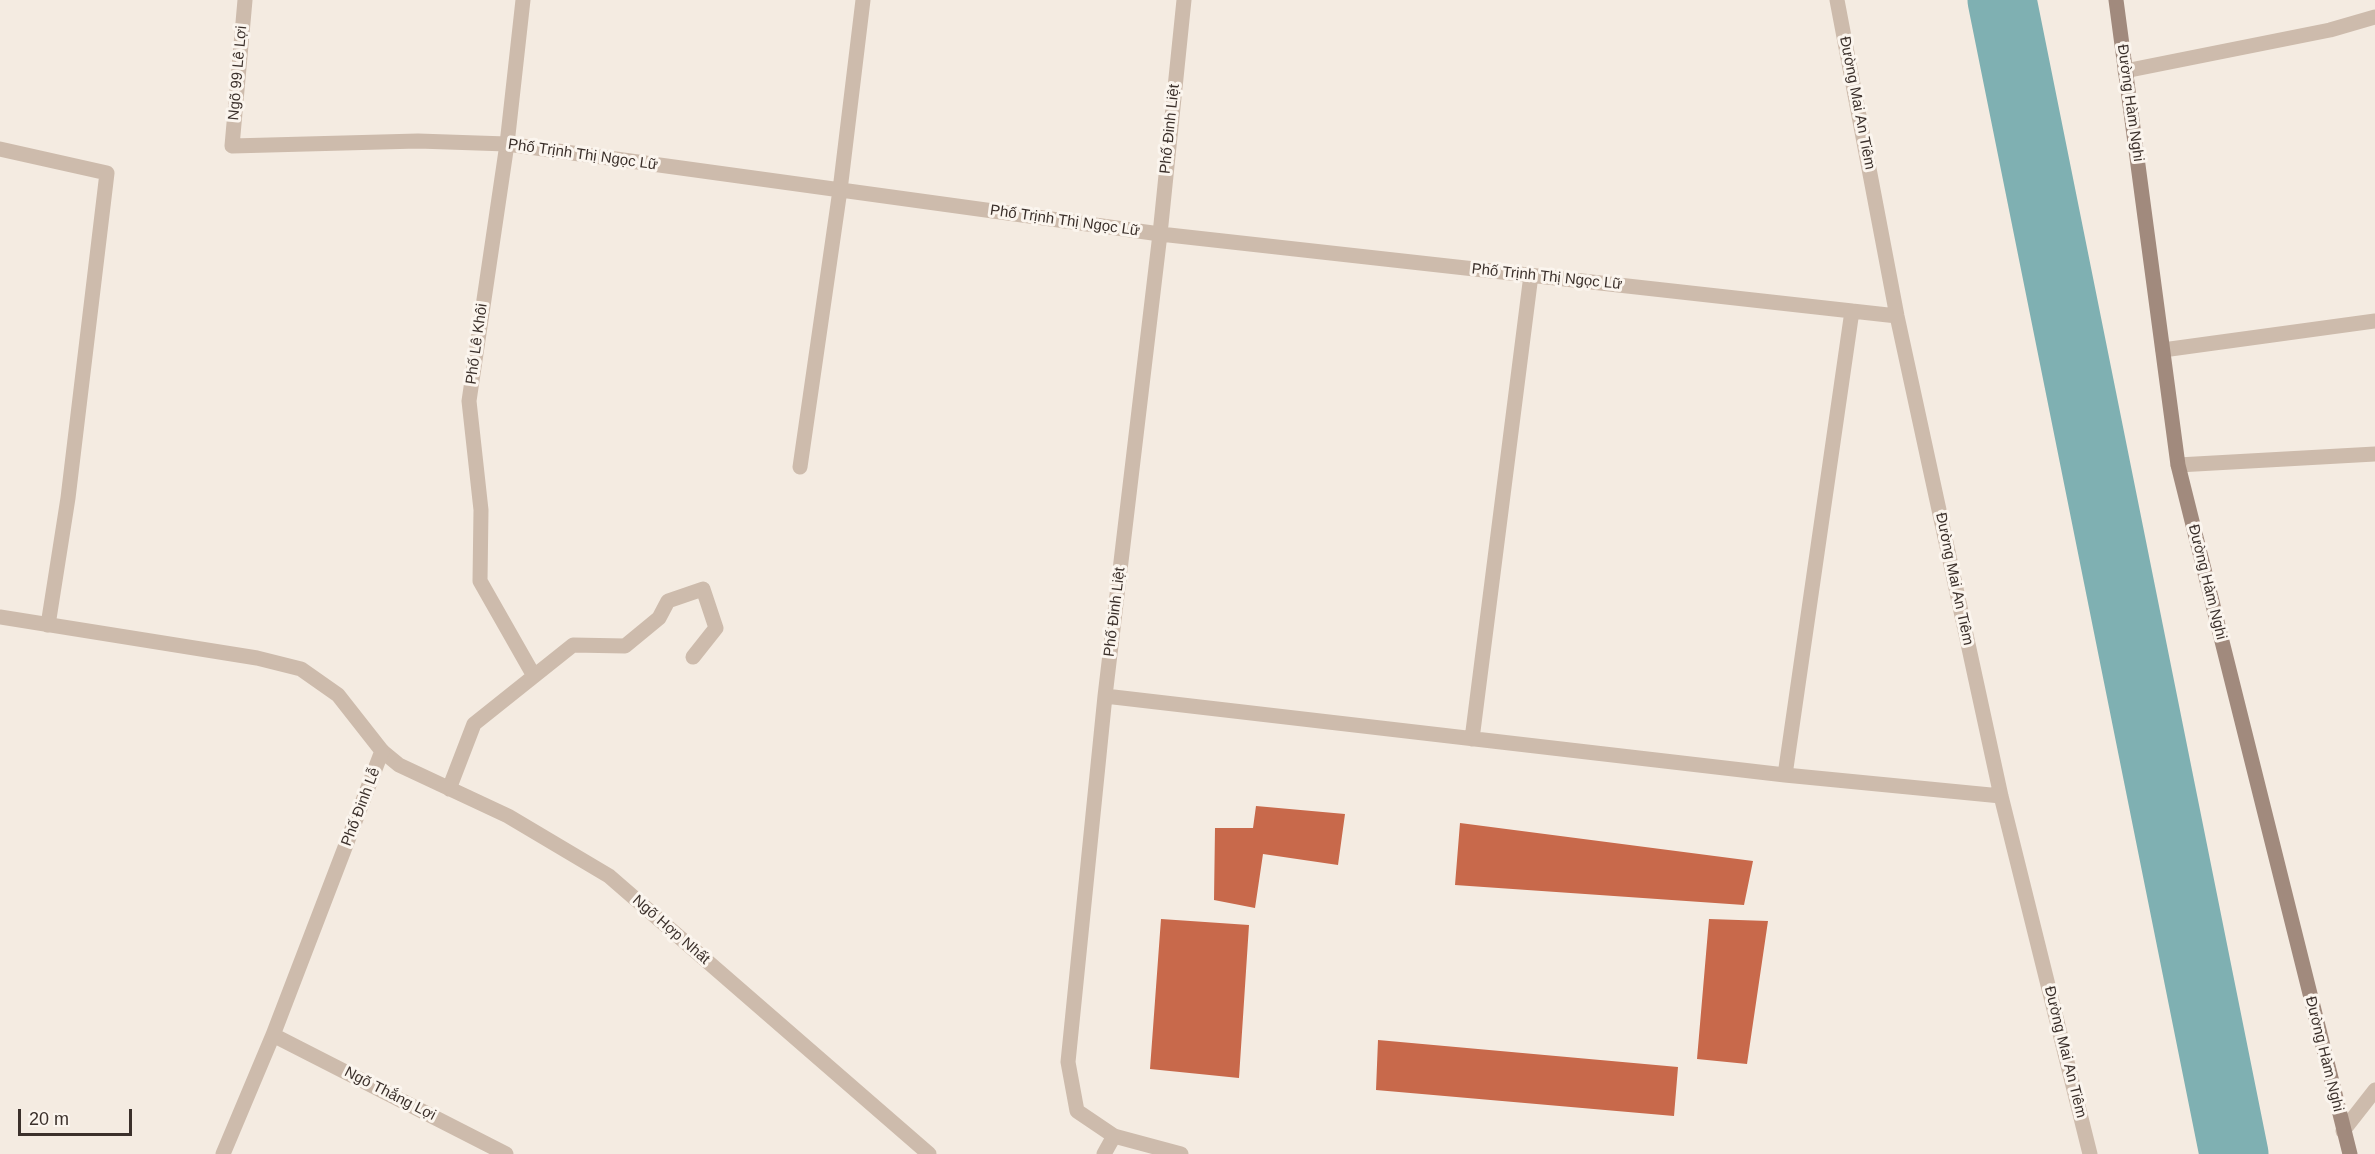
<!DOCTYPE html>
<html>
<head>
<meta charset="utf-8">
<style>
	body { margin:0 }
	#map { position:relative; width:2375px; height:1154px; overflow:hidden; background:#f4ebe1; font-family:Helvetica,sans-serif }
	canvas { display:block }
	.scale { position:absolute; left:18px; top:1109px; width:114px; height:27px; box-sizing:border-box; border:3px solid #3b302b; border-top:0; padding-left:8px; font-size:18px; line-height:21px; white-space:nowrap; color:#3b302b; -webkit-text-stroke:4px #fbf5ee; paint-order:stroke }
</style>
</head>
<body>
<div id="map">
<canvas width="2375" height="1154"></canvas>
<div class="scale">20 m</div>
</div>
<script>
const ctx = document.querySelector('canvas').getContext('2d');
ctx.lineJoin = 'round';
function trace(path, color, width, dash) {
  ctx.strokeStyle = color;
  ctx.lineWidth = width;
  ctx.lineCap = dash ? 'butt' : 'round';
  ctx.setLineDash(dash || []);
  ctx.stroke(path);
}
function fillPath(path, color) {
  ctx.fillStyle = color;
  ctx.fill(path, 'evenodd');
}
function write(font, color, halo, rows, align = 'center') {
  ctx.font = font + ' Helvetica,sans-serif';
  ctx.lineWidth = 6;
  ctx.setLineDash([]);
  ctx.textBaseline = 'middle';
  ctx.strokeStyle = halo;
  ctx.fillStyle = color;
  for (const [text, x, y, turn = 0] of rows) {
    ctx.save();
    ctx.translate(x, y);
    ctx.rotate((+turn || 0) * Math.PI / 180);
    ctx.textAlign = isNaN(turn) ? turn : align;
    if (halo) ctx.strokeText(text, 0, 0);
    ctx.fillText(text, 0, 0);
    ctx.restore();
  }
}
trace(new Path2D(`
	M2002 0 2234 1154`), '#7fb0b2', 69);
fillPath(new Path2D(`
	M1256 806 1345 814 1338 865 1263 854 1255 908 1214 900 1215 828H1253Z
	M1460 823 1753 861 1744 905 1455 885Z
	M1161 919 1249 925 1239 1078 1150 1069Z
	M1709 919 1768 921 1747 1064 1697 1059Z
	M1378 1040 1678 1067 1674 1116 1376 1090Z`), '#c8694b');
trace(new Path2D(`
	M523 0 507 144 469 401 481 510 480 581 534 676
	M2125 71 2330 30 2375 17
	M0 149 107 173 68 498 48 625
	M382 751 399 765 508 816 609 876 929 1154
	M449 789 474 724 573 645 625 646 659 618 668 601 703 589 716 628 693 657
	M1104 1154 1114 1136`), '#cdbbac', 15);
trace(new Path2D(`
	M245 0 232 146 418 141 507 144 1160 234 1897 316
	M1837 0 1897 316 2001 796 2090 1154
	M2163 350 2375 321
	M2178 465 2375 454
	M800 467 840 190 863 0
	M0 617 257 658 301 669 338 695 382 751 273 1035 223 1154
	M1105 696 1785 775 2001 796
	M1472 739 1531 275
	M1785 775 1852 311
	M273 1035 506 1154
	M2343 1131 2375 1090
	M1181 1154 1114 1136 1077 1111 1068 1062 1105 696 1160 234 1184 0`), '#cdbbac', 15);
trace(new Path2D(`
	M2116 0 2178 465 2350 1154`), '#a18a7d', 15);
write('15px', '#3b302b', '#fbf5ee', [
	["Ngõ 99 Lê Lợi",238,73,-85],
	["Đường Mai An Tiêm",1857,103,79],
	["Đường Hàm Nghi",2130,103,82],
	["Phố Đinh Liệt",1170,129,-84],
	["Phố Trịnh Thị Ngọc Lữ",583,155,8],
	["Phố Trịnh Thị Ngọc Lữ",1065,221,8],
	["Phố Trịnh Thị Ngọc Lữ",1547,277,6],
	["Phố Lê Khôi",477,344,-82],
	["Đường Mai An Tiêm",1954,579,78],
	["Đường Hàm Nghi",2207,582,76],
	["Phố Đinh Liệt",1115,612,-83],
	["Phố Đinh Lễ",361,807,-69],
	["Ngõ Hợp Nhất",671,930,41],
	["Đường Mai An Tiêm",2065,1052,76],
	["Đường Hàm Nghi",2324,1054,76],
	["Ngõ Thắng Lợi",390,1094,27]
]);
</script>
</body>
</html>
